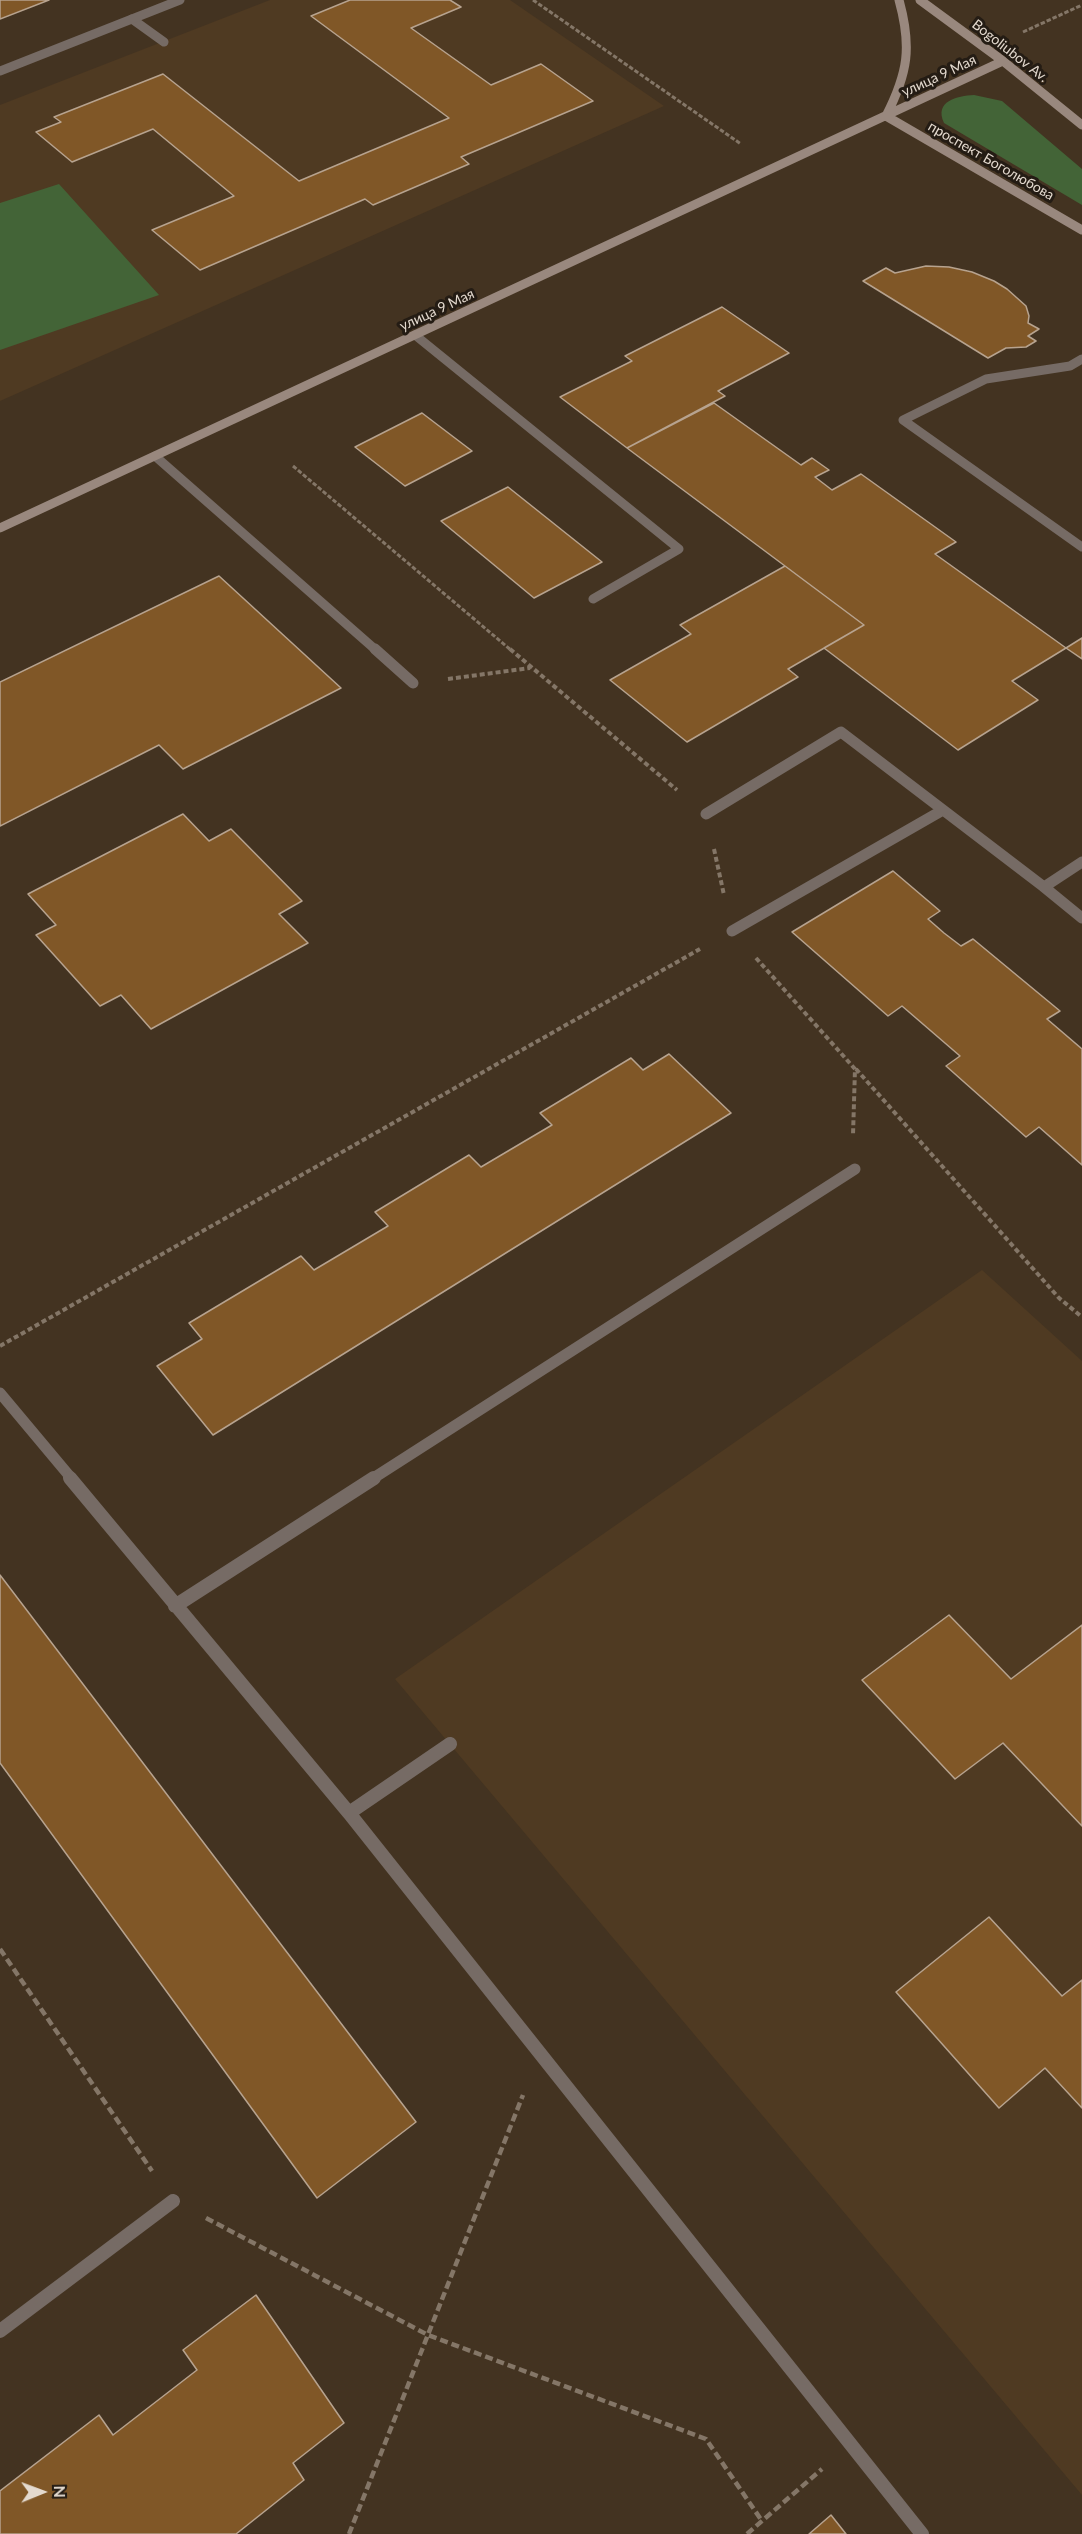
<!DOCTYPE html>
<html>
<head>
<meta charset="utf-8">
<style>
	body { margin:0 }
	#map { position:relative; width:1082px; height:2534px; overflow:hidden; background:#433321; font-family:Lato,sans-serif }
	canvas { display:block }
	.north { position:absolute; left:12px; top:2462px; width:60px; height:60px; -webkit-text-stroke:4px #241c14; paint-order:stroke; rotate:89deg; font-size:16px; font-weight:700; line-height:24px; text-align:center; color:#e4dacf }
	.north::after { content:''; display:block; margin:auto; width:21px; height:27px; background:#e4dacf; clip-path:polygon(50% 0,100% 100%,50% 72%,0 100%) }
</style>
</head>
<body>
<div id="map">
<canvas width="1082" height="2534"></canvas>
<div class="north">N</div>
</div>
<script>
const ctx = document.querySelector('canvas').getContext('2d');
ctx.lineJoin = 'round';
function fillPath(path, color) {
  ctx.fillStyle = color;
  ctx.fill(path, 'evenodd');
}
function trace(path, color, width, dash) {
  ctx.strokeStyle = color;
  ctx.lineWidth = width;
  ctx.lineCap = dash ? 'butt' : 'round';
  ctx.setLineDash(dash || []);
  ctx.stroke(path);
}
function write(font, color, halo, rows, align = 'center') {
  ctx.font = font + ' Lato,sans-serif';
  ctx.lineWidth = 6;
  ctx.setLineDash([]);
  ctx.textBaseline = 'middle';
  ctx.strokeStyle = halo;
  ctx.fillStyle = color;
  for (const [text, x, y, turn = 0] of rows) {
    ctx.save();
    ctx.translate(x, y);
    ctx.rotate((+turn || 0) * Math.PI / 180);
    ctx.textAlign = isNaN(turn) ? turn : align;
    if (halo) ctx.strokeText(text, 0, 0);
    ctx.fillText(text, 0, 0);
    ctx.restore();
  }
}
fillPath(new Path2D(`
	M270 0H510L664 106 0 401V105Z
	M982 1270 1082 1361V2495L395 1679Z`), '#4f3a22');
fillPath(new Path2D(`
	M974 95 1002 101 1082 169V205L944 123C934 101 957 96 974 95Z
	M59 184 159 295 0 350V203Z`), '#436437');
const building = new Path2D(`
	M0 0H49L0 19Z
	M350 0H450L461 7 411 28 491 85 541 64 593 101 461 157 469 164 373 205 365 199 200 270 152 230 234 196 153 129 72 162 36 132 61 122 54 117 163 74 299 181 449 118 311 16Z
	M926 266 949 267 972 272 994 281 1007 289 1026 306 1029 316 1028 323 1039 329 1028 336 1036 341 1026 347 1006 348 988 358 863 281 886 268 895 273Z
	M722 307 789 353 718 391 725 396 627 448 560 397 632 361 625 356Z
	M714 403 801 465 812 458 829 470 815 477 832 490 861 474 956 542 935 554 1066 648 1012 681 1038 700 958 750 824 648 864 625 627 448Z
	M422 413 472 451 405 486 355 447Z
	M508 487 602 562 534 598 441 521Z
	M785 566 864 625 788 669 798 677 687 742 610 680 691 634 680 625Z
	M219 576 341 688 183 769 159 745 0 826V682Z
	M1082 638V659L1066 648Z
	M183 814 209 841 231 829 302 901 279 914 308 943 151 1029 121 995 100 1006 36 935 56 925 28 894Z
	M893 871 940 911 928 919 944 933 961 946 973 939 1060 1011 1047 1019 1082 1049V1165L1039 1127 1026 1137 946 1066 960 1056 902 1006 888 1016 792 932Z
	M669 1054 731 1113 213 1435 157 1366 202 1339 189 1323 301 1256 314 1270 388 1226 375 1212 469 1155 481 1167 552 1125 540 1113 631 1058 643 1070Z
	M0 1575 416 2122 317 2198 0 1763Z
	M949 1615 1011 1679 1082 1625V1826L1003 1743 955 1779 862 1680Z
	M989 1917 1062 1996 1082 1980V2108L1045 2068 999 2108 896 1992Z
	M256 2295 344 2423 293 2463 304 2480 236 2534H0V2491L99 2415 113 2435 197 2370 183 2350Z
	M831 2515 846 2534H809Z`);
fillPath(building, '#805727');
trace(building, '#b7a38f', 1.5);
trace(new Path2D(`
	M533 0 741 144
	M1023 32 1082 5
	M293 466 512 651`), '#847667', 3, [4.5, 2]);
trace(new Path2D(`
	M510 649 677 790
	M448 679 530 668
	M714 849 724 895
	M756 958 855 1069 853 1135
	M856 1069 1059 1298 1082 1317
	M0 1346 700 949`), '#847667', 4, [5, 3]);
trace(new Path2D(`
	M0 1949 152 2171
	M206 2218 428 2335 706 2439 762 2521
	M349 2534 523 2095
	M747 2534 822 2469`), '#847667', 4.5, [8, 4]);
trace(new Path2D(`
	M132 19 164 42
	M415 335 679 549 593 599
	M1082 359 1070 366 986 379 903 420 1082 547
	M155 456 377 651`), '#766b65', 9);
trace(new Path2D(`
	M375 649 413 683
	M706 814 841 732 1044 887
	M1082 862 1044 887 1082 918
	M732 931 943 810
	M0 1393 72 1479
	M372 1479 855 1169`), '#766b65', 11);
trace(new Path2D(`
	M70 1478 349 1813 922 2534
	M175 1606 374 1478
	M349 1813 450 1744
	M0 2331 173 2201`), '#766b65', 14);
trace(new Path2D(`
	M0 71 180 0`), '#766b65', 9);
trace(new Path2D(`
	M920 0 1003 61 1082 125
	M886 116 1082 230
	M886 116C908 73 912 47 899 0
	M0 528 1003 61`), '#99887e', 9);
write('14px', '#e4dacf', '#241c14', [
	["Bogoliubov Av.",1010,51,38],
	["улица 9 Мая",939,76,-25],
	["проспект Боголюбова",991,161,30],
	["улица 9 Мая",437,310,-25]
]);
</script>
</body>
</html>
